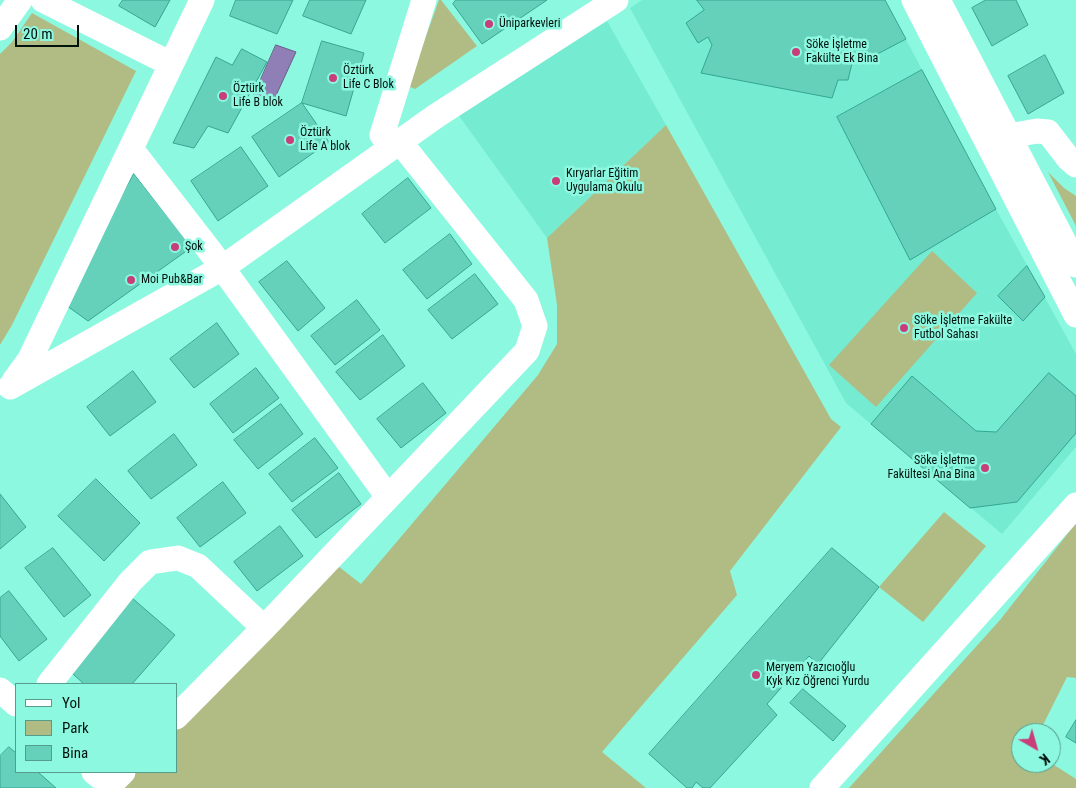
<!DOCTYPE html>
<html>
<head>
<meta charset="utf-8">
<style>
	body { margin:0 }
	#map { position:relative; width:1076px; height:788px; overflow:hidden; background:#8df8e0; font-family:"Roboto Condensed",sans-serif }
	canvas { display:block }
	.legend { position:absolute; left:15px; top:683px; width:162px; height:90px; box-sizing:border-box; background:#8df8e0; border:1px solid #559c8c; margin:0; padding:6px 9px; list-style:none; font-size:15px; color:#00120e }
	.legend li { display:flex; align-items:center; gap:10px; height:25px }
	.legend b { width:25px; border:1px solid #559c8c }
	.north { position:absolute; left:1011px; top:723px; width:50px; height:50px; box-sizing:border-box; background:#8df8e0; border:1px solid #559c8c; border-radius:50%; rotate:142deg; font-size:14px; font-weight:700; line-height:20px; text-align:center; color:#00120e }
	.north::after { content:''; display:block; margin:auto; width:18px; height:22px; background:#c73e79; clip-path:polygon(50% 0,100% 100%,50% 72%,0 100%) }
	.scale { position:absolute; left:15px; top:25px; width:64px; height:22px; box-sizing:border-box; border:2px solid #00120e; border-top:0; padding-left:6px; font-size:15px; line-height:18px; white-space:nowrap; color:#00120e; -webkit-text-stroke:4px #8df8e0; paint-order:stroke }
</style>
</head>
<body>
<div id="map">
<canvas width="1076" height="788"></canvas>
<ul class="legend">
<li><b style="height:6px;background:#fff"></b>Yol</li>
<li><b style="height:14px;background:#b0bc83"></b>Park</li>
<li><b style="height:14px;background:#66d1bb"></b>Bina</li>
</ul>
<div class="north">K</div>
<div class="scale">20 m</div>
</div>
<script>
const ctx = document.querySelector('canvas').getContext('2d');
ctx.lineJoin = 'round';
function fillPath(path, color) {
  ctx.fillStyle = color;
  ctx.fill(path, 'evenodd');
}
function trace(path, color, width, dash) {
  ctx.strokeStyle = color;
  ctx.lineWidth = width;
  ctx.lineCap = dash ? 'butt' : 'round';
  ctx.setLineDash(dash || []);
  ctx.stroke(path);
}
function write(font, color, halo, rows, align = 'center') {
  ctx.font = font + ' "Roboto Condensed",sans-serif';
  ctx.lineWidth = 5;
  ctx.setLineDash([]);
  ctx.textBaseline = 'middle';
  ctx.strokeStyle = halo;
  ctx.fillStyle = color;
  for (const [text, x, y, turn = 0] of rows) {
    ctx.save();
    ctx.translate(x, y);
    ctx.rotate((+turn || 0) * Math.PI / 180);
    ctx.textAlign = isNaN(turn) ? turn : align;
    if (halo) ctx.strokeText(text, 0, 0);
    ctx.fillText(text, 0, 0);
    ctx.restore();
  }
}
fillPath(new Path2D(`
	M642 0H885L996 209 1076 354V447L1002 534 846 403 630 8Z
	M607 21 666 125 547 238 457 113Z`), '#75ebd2');
fillPath(new Path2D(`
	M439 0H441L477 46 415 89 408 86Z
	M32 13 136 71 12 325 0 345V54L12 42Z
	M666 125 831 419 841 427 730 571 737 595 602 752 646 788H100L117 772H176V713L329 559 361 584 538 375 557 344V305L547 238Z
	M1048 172 1064 188 1076 196V226Z
	M932 251 977 293 876 407 829 365Z
	M944 512 986 546 923 622 879 587Z
	M1076 523V678L1067 677 1039 733H1021V763H1051L1076 779V788H849L1000 620Z`), '#b0bc83');
const water = new Path2D(`
	M276 45 296 52 273 102 254 95Z`);
fillPath(water, '#907eb6');
trace(water, '#655e84', 1);
const building = new Path2D(`
	M123 0H170L155 27 119 6Z
	M236 0H293L277 34 230 16Z
	M310 0H366L351 34 303 16Z
	M456 0H547L482 44 453 4Z
	M697 0H885L906 39 864 61 853 59 848 80H838L832 98 701 73 712 45 708 37 698 43 686 23 704 10Z
	M986 0H1016L1028 25 992 46 972 8Z
	M322 41 364 53 346 116 302 103Z
	M242 49 267 62 228 133 208 126 194 148 173 143 216 57 232 65Z
	M1045 55 1064 93 1028 114 1008 76Z
	M922 70 996 209 910 260 837 117Z
	M302 103 329 142 279 177 252 137Z
	M241 147 268 186 218 221 191 181Z
	M134 174 192 247 88 321 63 303Z
	M408 178 431 208 385 243 362 214Z
	M450 234 472 264 427 299 403 270Z
	M287 261 325 308 298 331 259 282Z
	M1027 266 1045 297 1023 321 998 296Z
	M475 274 498 304 452 339 428 310Z
	M357 300 380 330 335 365 311 336Z
	M217 323 239 354 194 388 170 359Z
	M383 335 405 366 360 400 336 372Z
	M256 368 279 398 233 433 210 404Z
	M133 371 156 402 110 436 87 407Z
	M1049 373 1076 396V433L1017 502 970 508 871 424 912 376 976 431 996 432Z
	M423 383 446 413 401 448 377 419Z
	M281 404 303 434 258 469 234 440Z
	M174 434 197 465 151 499 128 471Z
	M315 438 338 468 292 502 269 474Z
	M339 473 361 504 316 538 292 510Z
	M96 479 140 523 104 561 58 516Z
	M223 482 246 513 200 547 177 518Z
	M0 494 26 527 0 549Z
	M280 526 303 556 257 591 234 562Z
	M53 548 91 595 64 617 25 568Z
	M832 548 879 587 818 664 809 656 767 704 777 715 710 788H703L696 782 692 788H687L649 754Z
	M9 591 47 639 19 661 0 636V598Z
	M132 598 175 635 132 684H84L72 673Z
	M803 689 846 726 833 741 790 703Z
	M1076 720V743L1066 737Z
	M9 747 16 753V772H38L56 788H0V756Z`);
fillPath(building, '#66d1bb');
trace(building, '#34a691', 1);
trace(new Path2D(`
	M43 0 171 64
	M914 0 1076 315
	M938 0 1076 265
	M0 28 20 0
	M382 135 424 0
	M1009 136 1037 131 1048 132 1068 158 1076 165
	M131 149 213 255 388 497
	M14 381 30 359 202 0
	M10 387 222 268 436 116 616 0
	M49 684 130 582 150 562 178 558 198 566 264 628
	M0 690 16 704
	M176 717 264 628 527 351 535 326 526 300 400 142 382 135
	M94 772 110 785 123 772
	M822 788 1076 505`), '#fff', 25);
for (const [x, y, r, color] of [
	[489,24,5,"#c73e79"],
	[796,52,5,"#c73e79"],
	[333,78,5,"#c73e79"],
	[223,96,5,"#c73e79"],
	[290,140,5,"#c73e79"],
	[556,181,5,"#c73e79"],
	[175,247,5,"#c73e79"],
	[131,280,5,"#c73e79"],
	[904,328,5,"#c73e79"],
	[985,468,5,"#c73e79"],
	[756,675,5,"#c73e79"]
]) {
  const dot = new Path2D();
  dot.arc(x, y, r, 0, 2 * Math.PI);
  ctx.fillStyle = color;
  ctx.fill(dot);
  trace(dot, '#8df8e0', 2);
}
write('12px', '#00120e', '#8df8e0', [
	["Üniparkevleri",499,24],
	["Söke İşletme",806,45],
	["Fakülte Ek Bina",806,59],
	["Öztürk",343,71],
	["Life C Blok",343,85],
	["Öztürk",233,89],
	["Life B blok",233,103],
	["Öztürk",300,133],
	["Life A blok",300,147],
	["Kıryarlar Eğitim",566,174],
	["Uygulama Okulu",566,188],
	["Şok",185,247],
	["Moi Pub&Bar",141,280],
	["Söke İşletme Fakülte",914,321],
	["Futbol Sahası",914,335],
	["Söke İşletme",975,461,"right"],
	["Fakültesi Ana Bina",975,475,"right"],
	["Meryem Yazıcıoğlu",766,668],
	["Kyk Kız Öğrenci Yurdu",766,682]
], 'left');
</script>
</body>
</html>
